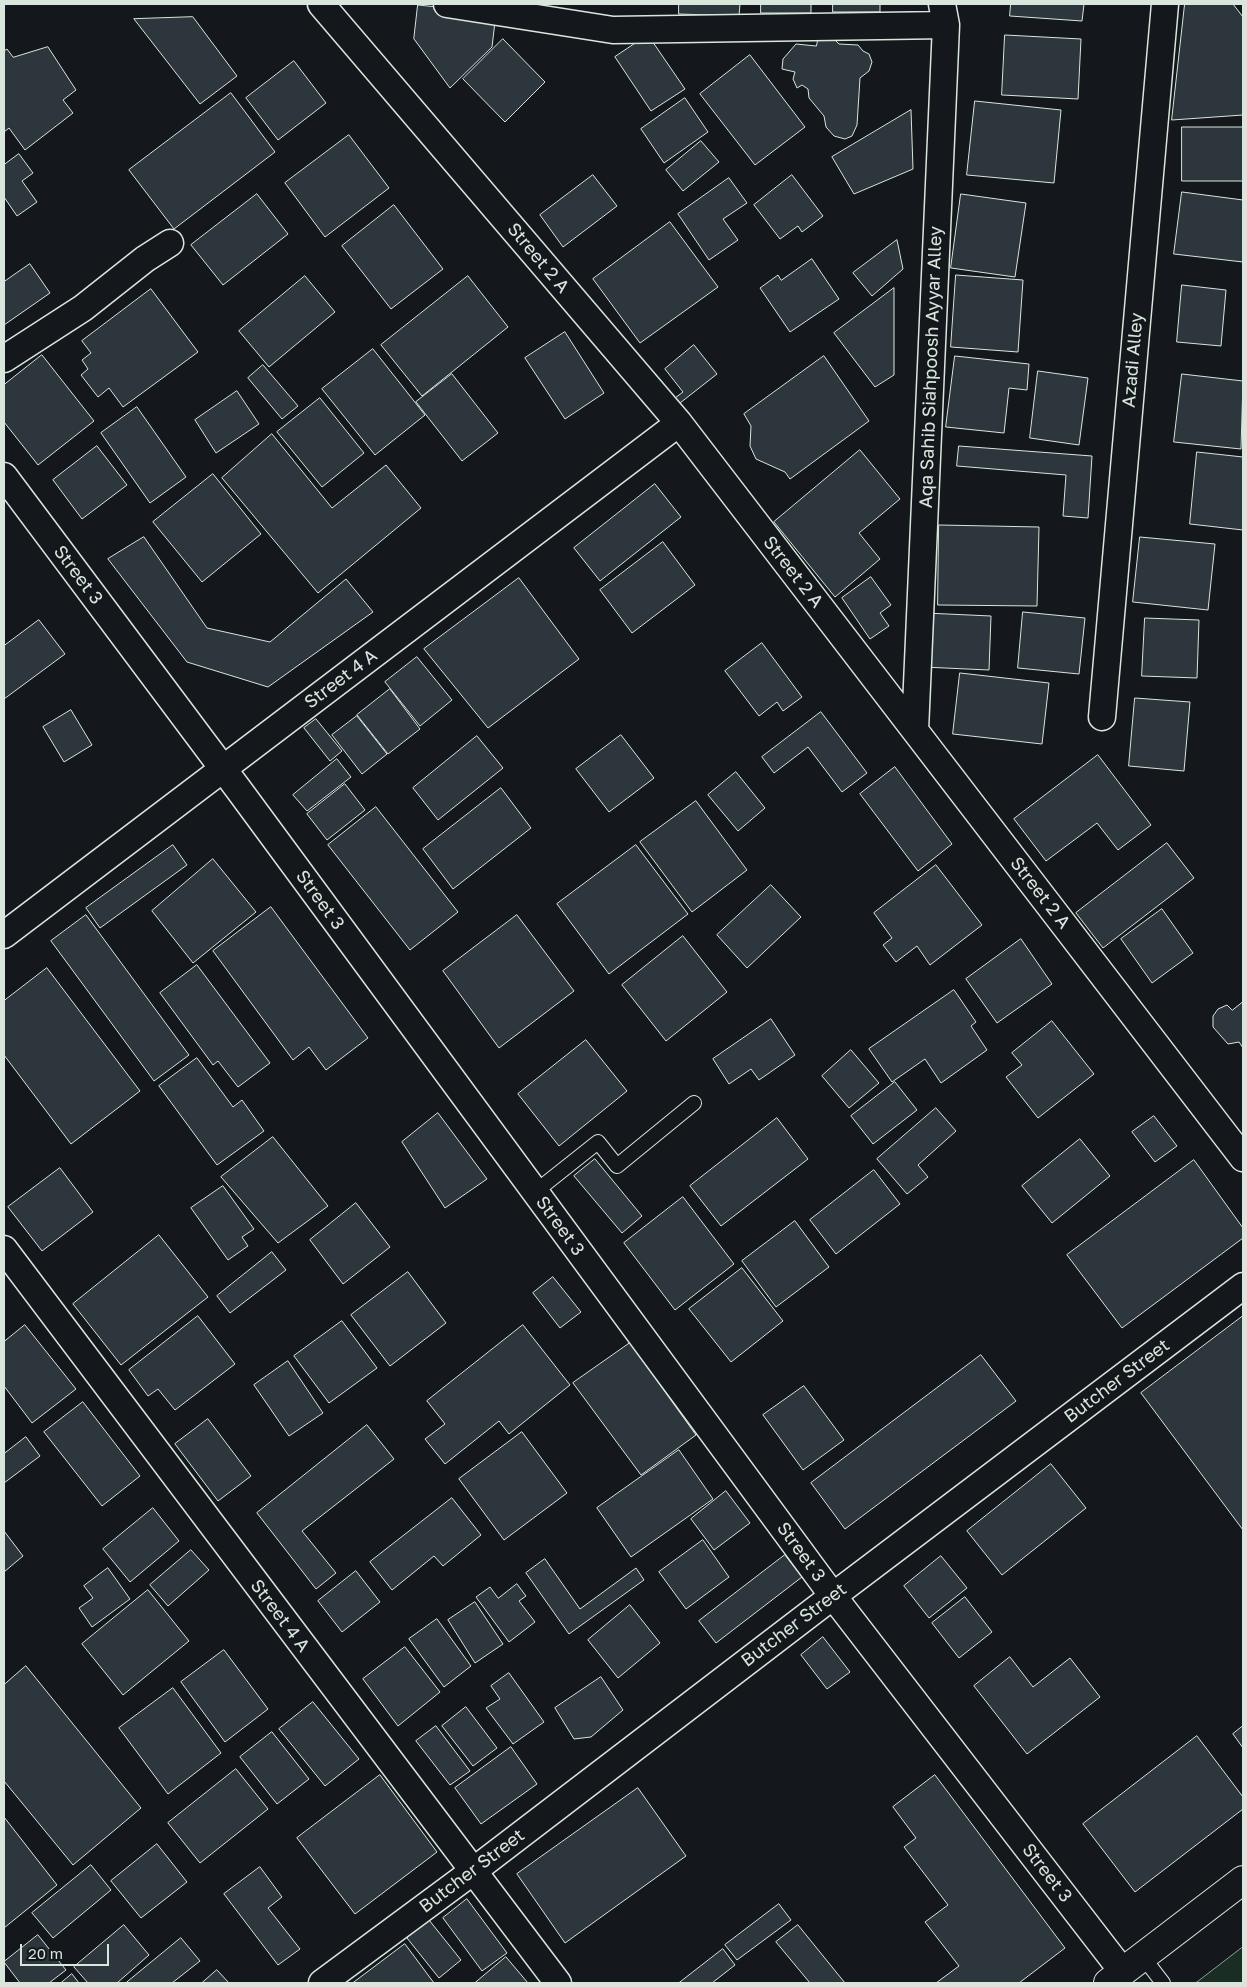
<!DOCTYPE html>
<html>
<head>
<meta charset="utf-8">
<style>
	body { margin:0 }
	#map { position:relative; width:1247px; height:1987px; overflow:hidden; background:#14181c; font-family:"Golos Text",sans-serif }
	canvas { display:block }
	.frame { position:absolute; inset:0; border:5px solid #d8e6dc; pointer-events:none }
	.scale { position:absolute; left:20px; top:1944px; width:89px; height:22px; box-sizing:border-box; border:2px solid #d8e6dc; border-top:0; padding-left:6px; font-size:15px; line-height:18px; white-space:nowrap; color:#d8e6dc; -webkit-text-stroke:4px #14181c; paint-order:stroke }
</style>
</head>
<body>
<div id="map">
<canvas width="1247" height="1987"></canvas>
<div class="frame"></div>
<div class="scale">20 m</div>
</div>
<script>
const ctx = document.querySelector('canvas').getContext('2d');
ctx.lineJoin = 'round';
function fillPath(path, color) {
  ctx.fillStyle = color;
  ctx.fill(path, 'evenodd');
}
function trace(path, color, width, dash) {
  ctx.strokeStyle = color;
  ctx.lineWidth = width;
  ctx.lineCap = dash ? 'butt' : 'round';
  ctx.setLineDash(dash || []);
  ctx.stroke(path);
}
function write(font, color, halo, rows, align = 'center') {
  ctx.font = font + ' "Golos Text",sans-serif';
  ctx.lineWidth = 4;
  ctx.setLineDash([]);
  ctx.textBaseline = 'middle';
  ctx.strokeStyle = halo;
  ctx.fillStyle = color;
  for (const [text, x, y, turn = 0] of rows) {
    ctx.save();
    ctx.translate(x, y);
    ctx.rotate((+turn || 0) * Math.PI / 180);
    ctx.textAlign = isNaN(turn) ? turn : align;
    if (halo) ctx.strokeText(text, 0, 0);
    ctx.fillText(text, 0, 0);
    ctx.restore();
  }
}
const green = new Path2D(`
	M1243 1947V1983H1196Z`);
fillPath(green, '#1a2d24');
trace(green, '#939e99', 1);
const building = new Path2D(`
	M679 4H740L739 16 679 14Z
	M761 4H811V13H761Z
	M833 4H880V12H833Z
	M1011 4H1084L1082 21 1010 16Z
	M1185 4H1233L1243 17V115L1172 120Z
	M418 5 496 13 492 47 450 88 414 39Z
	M193 17 237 76 200 104 134 19Z
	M648 35 685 89 651 111 615 57Z
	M1005 35 1081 39 1078 99 1002 95Z
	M819 36 832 37 839 44 858 45 863 51 869 54 872 62 869 71 860 78 857 125 852 136 845 139 834 136 826 127 824 116 809 98 808 89 802 85 797 88 793 79 795 72 782 69 783 59 796 44 816 46Z
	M503 39 545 82 505 122 463 79Z
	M48 47 76 90 63 100 73 113 25 150 9 128 4 132V51L7 49 13 57Z
	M750 55 805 127 755 165 700 94Z
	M294 61 326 103 278 140 246 98Z
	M231 93 275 152 174 229 129 170Z
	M685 98 708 132 664 163 641 129Z
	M975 101 1061 110 1054 183 967 175Z
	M911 110 913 169 854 194 832 157Z
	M1182 127H1243V181H1182Z
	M349 135 389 188 325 237 285 183Z
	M701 141 719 162 683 191 666 170Z
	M19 154 33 173 22 181 37 202 17 216 4 197V165Z
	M593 175 617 206 563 247 540 215Z
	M792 175 823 216 802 232 798 226 780 239 754 205Z
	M729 178 747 203 723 219 738 240 709 260 678 214Z
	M1182 192 1243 200V262L1174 254Z
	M257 194 288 234 223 285 191 245Z
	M961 194 1026 203 1015 277 951 268Z
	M394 205 443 269 391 309 342 246Z
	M670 222 718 287 640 343 593 279Z
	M897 240 903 269 872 296 853 273Z
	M812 259 839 299 790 332 760 288 778 275 781 280Z
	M30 264 50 293 4 325V282Z
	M956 275 1023 280 1018 352 951 347Z
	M305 276 335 312 269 367 239 331Z
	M468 276 508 327 422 396 381 345Z
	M1182 285 1226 290 1221 346 1177 342Z
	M894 288V375L875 387 834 333Z
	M151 289 198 352 123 407 109 388 98 397 81 375 88 369 82 360 91 353 82 341Z
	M565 332 604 393 565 419 525 358Z
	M694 345 717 374 680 403 675 398 683 392 665 369Z
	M373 349 425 415 375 455 322 389Z
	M42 355 94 421 38 465 4 422V385Z
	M824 356 869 421 790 479 785 472 756 459 750 446 751 426 744 414Z
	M955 356 1029 364 1027 390 1009 388 1004 433 946 427Z
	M263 365 298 406 282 419 248 378Z
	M1038 371 1088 378 1079 445 1030 438Z
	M452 374 498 433 462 461 416 402Z
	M1182 374 1243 381 1241 449 1174 442Z
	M237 391 259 424 216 453 195 420Z
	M320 398 364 453 322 487 277 432Z
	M137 407 186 477 150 503 101 433Z
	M272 434 332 508 386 465 421 508 318 593 222 478Z
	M97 446 127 485 82 519 53 480Z
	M959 446 1092 456 1088 518 1063 516 1066 475 957 466Z
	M860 450 900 499 859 533 880 559 835 597 774 522Z
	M1197 452 1243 457V530L1190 524Z
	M213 474 261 534 202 582 153 522Z
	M655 484 681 517 600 581 574 548Z
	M939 525 1039 527 1037 606 938 605Z
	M144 537 207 628 270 642 346 579 373 612 268 687 187 662 108 559Z
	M1140 537 1215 544 1208 610 1133 602Z
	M663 542 695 585 632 633 600 590Z
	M871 577 891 605 880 613 889 626 870 639 842 598Z
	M519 578 579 659 488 728 424 649Z
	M1023 612 1085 618 1079 674 1018 668Z
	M925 613 991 616 989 670 923 667Z
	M1145 618 1199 620 1197 678 1142 676Z
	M39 620 65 654 4 699V646Z
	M762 643 802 697 783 711 777 702 759 716 725 671Z
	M417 657 452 700 420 726 385 682Z
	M960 673 1049 683 1042 744 953 734Z
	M390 689 420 729 388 754 357 715Z
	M1135 698 1190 702 1184 771 1129 766Z
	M71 710 92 745 64 762 43 727Z
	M821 712 867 773 842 792 808 747 774 773 762 757Z
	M357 716 387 754 362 774 332 735Z
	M316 719 342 751 330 761 304 728Z
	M621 735 654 778 609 812 576 769Z
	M477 736 503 768 438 820 413 788Z
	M1098 755 1151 825 1118 850 1097 823 1046 861 1014 819Z
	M337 759 351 777 307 811 293 795Z
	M895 767 952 844 918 871 860 794Z
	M736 772 765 808 738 831 708 795Z
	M345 784 365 810 327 840 307 814Z
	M501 788 531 828 453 889 423 849Z
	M696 801 747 870 692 912 640 842Z
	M376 807 458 912 410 950 328 845Z
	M1167 843 1194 878 1103 948 1076 913Z
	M173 845 187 865 100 928 86 908Z
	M636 845 688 914 609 974 557 904Z
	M213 859 256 912 193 963 152 911Z
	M936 865 982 925 930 965 917 946 896 962 883 945 892 938 874 913Z
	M771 885 801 917 747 968 717 935Z
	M271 907 368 1038 326 1070 309 1047 293 1060 213 951Z
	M1162 909 1193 953 1152 983 1121 939Z
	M86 915 189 1055 154 1081 51 941Z
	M517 915 574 991 499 1048 443 971Z
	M683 936 727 992 666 1041 622 985Z
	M1021 939 1052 984 997 1023 966 979Z
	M197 965 270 1063 238 1087 218 1061 213 1065 160 993Z
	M47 968 140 1091 71 1144 4 1055V1001Z
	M954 990 976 1022 971 1026 987 1050 941 1083 925 1059 892 1082 869 1049Z
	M1243 1002V1048L1239 1042 1228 1044 1213 1027V1016L1218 1009 1227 1005 1232 1010Z
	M771 1019 795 1055 759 1080 751 1069 729 1084 713 1059Z
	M1052 1021 1094 1074 1038 1118 1006 1077 1022 1065 1012 1053Z
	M586 1040 627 1091 559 1146 518 1094Z
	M851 1050 879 1083 849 1108 822 1076Z
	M197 1058 233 1107 242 1100 264 1131 217 1165 159 1086Z
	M895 1082 917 1110 873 1144 851 1116Z
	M936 1108 956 1131 918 1165 928 1177 907 1194 877 1159Z
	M438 1113 487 1179 445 1208 402 1142Z
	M1154 1116 1177 1146 1155 1162 1132 1132Z
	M777 1118 808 1159 721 1226 690 1186Z
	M273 1137 328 1206 278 1243 221 1177Z
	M1080 1139 1110 1176 1052 1223 1022 1186Z
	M595 1159 642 1216 622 1233 574 1176Z
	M1194 1160 1243 1228V1238L1122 1328 1067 1255Z
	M60 1168 93 1212 42 1251 8 1207Z
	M874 1170 900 1204 836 1254 810 1220Z
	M223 1186 254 1229 242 1237 248 1246 228 1260 191 1208Z
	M683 1197 734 1264 675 1310 624 1243Z
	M356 1203 390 1247 343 1284 310 1240Z
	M795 1221 829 1267 776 1307 742 1261Z
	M159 1235 208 1297 121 1365 73 1304Z
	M272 1252 286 1270 230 1313 217 1296Z
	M742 1268 783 1321 731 1362 689 1309Z
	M408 1272 446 1323 390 1366 351 1315Z
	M553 1277 581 1312 560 1328 533 1293Z
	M198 1316 235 1364 175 1410 158 1389 148 1396 129 1370Z
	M1243 1316V1530L1141 1393Z
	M342 1321 377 1368 329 1403 294 1356Z
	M25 1325 76 1389 32 1423 4 1386V1342Z
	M523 1325 570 1385 509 1434 499 1421 445 1464 425 1439 445 1424 427 1401Z
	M630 1343 696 1435 641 1475 573 1383Z
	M981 1355 1016 1401 845 1529 811 1483Z
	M288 1361 323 1413 289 1436 254 1385Z
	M804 1386 844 1440 803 1470 763 1415Z
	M83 1402 140 1476 102 1506 44 1432Z
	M208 1419 251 1476 218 1501 175 1444Z
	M367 1425 394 1459 302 1531 336 1573 316 1589 257 1513Z
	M522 1432 567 1493 504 1540 459 1479Z
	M26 1437 40 1456 4 1483V1454Z
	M679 1450 713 1499 631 1557 597 1508Z
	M1051 1464 1086 1508 1002 1575 967 1531Z
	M726 1491 750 1523 714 1550 691 1519Z
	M452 1498 481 1535 443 1566 434 1556 392 1590 370 1562Z
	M153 1508 179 1541 130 1582 103 1549Z
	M4 1531 23 1556 4 1572Z
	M703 1540 729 1577 686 1609 659 1572Z
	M191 1550 209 1570 168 1606 150 1585Z
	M785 1555 802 1577 716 1643 699 1621Z
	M941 1556 967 1588 929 1618 904 1586Z
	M545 1559 580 1609 636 1568 644 1580 569 1634 526 1573Z
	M108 1568 130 1599 92 1627 79 1608 93 1598 84 1586Z
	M356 1571 380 1602 342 1632 318 1601Z
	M517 1584 526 1596 519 1601 535 1622 509 1642 476 1597 490 1587 498 1598Z
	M148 1590 189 1641 123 1695 82 1644Z
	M965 1597 992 1632 959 1658 932 1623Z
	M475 1602 503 1644 475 1663 448 1620Z
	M630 1605 660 1643 618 1678 588 1640Z
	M437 1619 471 1666 444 1687 409 1639Z
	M823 1637 850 1672 827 1689 801 1655Z
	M405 1647 440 1692 398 1726 363 1679Z
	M224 1650 268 1709 225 1742 181 1682Z
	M1010 1657 1033 1687 1070 1658 1100 1697 1027 1754 974 1686Z
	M26 1666 141 1808 73 1865 4 1781V1685Z
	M509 1673 544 1722 513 1744 486 1708 500 1699 491 1686Z
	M601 1677 623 1710 591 1737 574 1739 555 1708Z
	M173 1688 221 1753 168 1794 119 1728Z
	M313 1702 359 1759 325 1786 279 1729Z
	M466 1707 497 1748 473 1766 442 1726Z
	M436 1726 470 1771 450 1785 416 1741Z
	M1243 1726V1748L1233 1734Z
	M272 1732 309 1779 277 1804 240 1757Z
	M1197 1736 1243 1797V1809L1135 1892 1083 1824Z
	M511 1747 537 1784 481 1824 455 1788Z
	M236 1769 268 1809 200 1863 168 1823Z
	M380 1775 437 1852 355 1914 297 1838Z
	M935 1775 1065 1948 1019 1983H936L959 1966 925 1922 948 1905 904 1847 916 1838 893 1807Z
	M638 1788 686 1856 565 1943 517 1874Z
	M4 1817 57 1885 4 1928Z
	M157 1844 187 1882 141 1918 111 1881Z
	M91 1865 111 1890 53 1938 32 1913Z
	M260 1867 282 1897 268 1908 300 1949 278 1965 224 1894Z
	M467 1899 507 1953 482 1971 443 1918Z
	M779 1904 791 1920 737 1960 725 1945Z
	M429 1920 461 1960 439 1978 407 1938Z
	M124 1925 149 1955 117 1983H88L74 1967Z
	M798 1925 845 1983H810L776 1942Z
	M38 1935 66 1970 49 1983H20L4 1962Z
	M181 1938 200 1961 172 1983H126Z
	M405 1944 434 1983H353Z
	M723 1949 735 1965 712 1983H679Z
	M506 1957 528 1983H475Z
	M217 1970 229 1983H202Z
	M72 1974 79 1983H61Z`);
fillPath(building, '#2c363c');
trace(building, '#d8e6dc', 1);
const lane = new Path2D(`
	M535 1192 598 1142 617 1166 694 1103
	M1143 1957 1163 1983`);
const street = new Path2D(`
	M321 4 679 423 1243 1158
	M447 4 613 30 946 25
	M4 359 83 308 145 259 170 243
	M4 476 239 790 833 1596 1123 1972
	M1102 717 1165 4
	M915 730 946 25 942 4
	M4 935 679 423
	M4 1249 558 1983
	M322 1983 472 1872 833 1596 1243 1286`);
const secondary = new Path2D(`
	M1108 1983 1243 1880`);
trace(lane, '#d8e6dc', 16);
trace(street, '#d8e6dc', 29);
trace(secondary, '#d8e6dc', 30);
trace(lane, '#14181c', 14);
trace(street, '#14181c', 26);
trace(secondary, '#14181c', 28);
write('18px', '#d8e6dc', '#14181c', [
	["Street 2 A",538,258,50],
	["Azadi Alley",1133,360,-85],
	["Aqa Sahib Siahpoosh Ayyar Alley",931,367,-88],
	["Street 2 A",793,572,52],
	["Street 3",78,575,53],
	["Street 4 A",341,679,-37],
	["Street 2 A",1040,893,52],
	["Street 3",320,900,54],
	["Street 3",560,1226,54],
	["Butcher Street",1117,1381,-37],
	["Street 3",801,1552,54],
	["Street 4 A",280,1616,53],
	["Butcher Street",794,1625,-37],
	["Butcher Street",472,1871,-37],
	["Street 3",1047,1873,52]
]);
</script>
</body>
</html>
